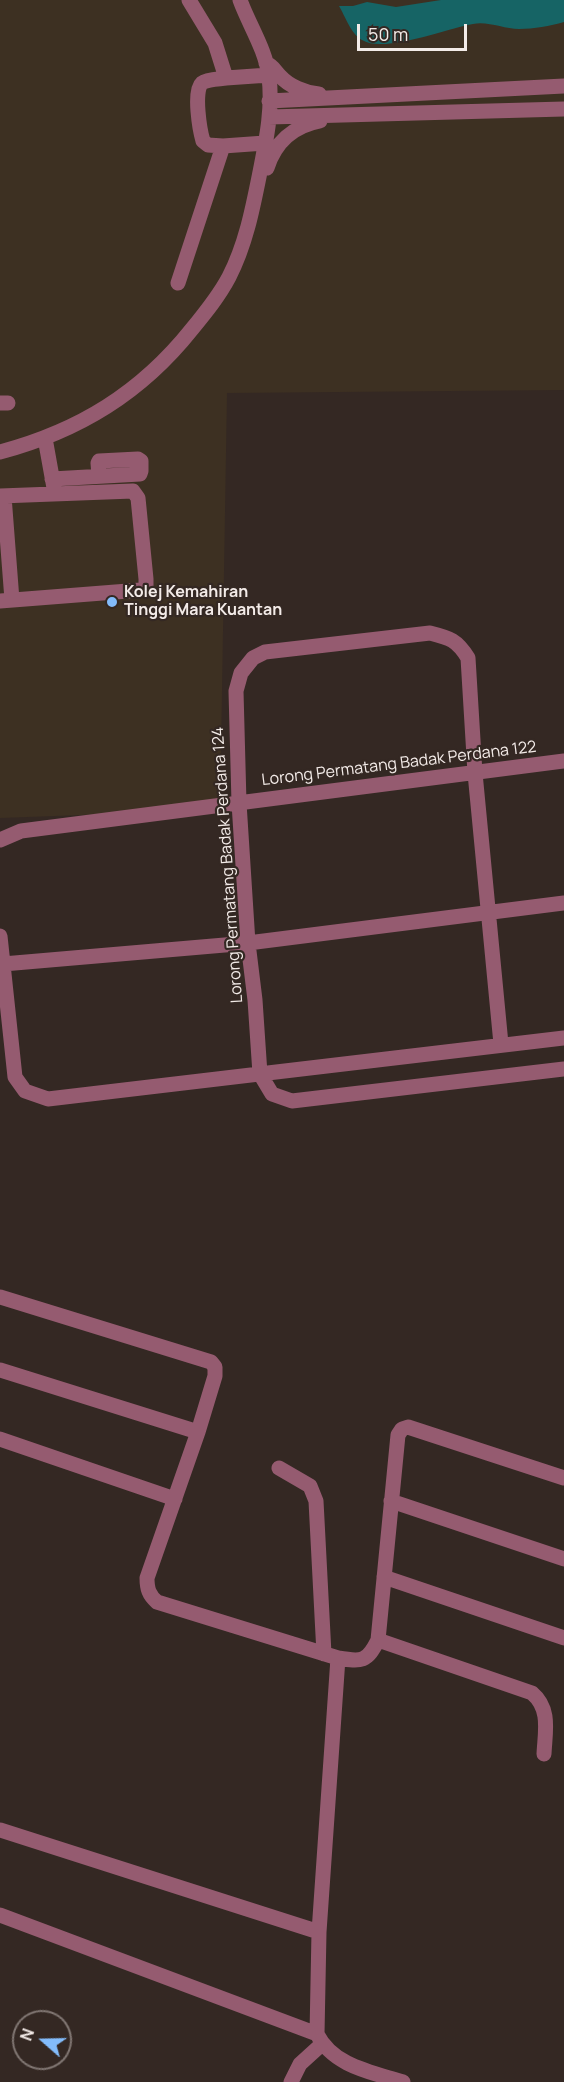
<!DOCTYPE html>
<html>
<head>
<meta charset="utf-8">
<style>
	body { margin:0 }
	#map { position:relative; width:564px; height:2082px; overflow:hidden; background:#342823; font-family:Manrope,sans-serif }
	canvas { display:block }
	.north { position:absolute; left:12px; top:2010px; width:60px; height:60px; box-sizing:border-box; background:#342823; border:2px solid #807672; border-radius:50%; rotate:290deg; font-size:16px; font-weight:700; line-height:24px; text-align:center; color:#f3ebe8 }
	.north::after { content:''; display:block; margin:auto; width:21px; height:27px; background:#83bcfb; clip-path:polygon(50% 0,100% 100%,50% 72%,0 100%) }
	.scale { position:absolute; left:357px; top:24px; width:110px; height:27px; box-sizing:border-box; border:3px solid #f3ebe8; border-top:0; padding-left:8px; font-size:18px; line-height:21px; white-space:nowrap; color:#f3ebe8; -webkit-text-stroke:4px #342823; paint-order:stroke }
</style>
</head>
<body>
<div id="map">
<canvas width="564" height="2082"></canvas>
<div class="north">N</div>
<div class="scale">50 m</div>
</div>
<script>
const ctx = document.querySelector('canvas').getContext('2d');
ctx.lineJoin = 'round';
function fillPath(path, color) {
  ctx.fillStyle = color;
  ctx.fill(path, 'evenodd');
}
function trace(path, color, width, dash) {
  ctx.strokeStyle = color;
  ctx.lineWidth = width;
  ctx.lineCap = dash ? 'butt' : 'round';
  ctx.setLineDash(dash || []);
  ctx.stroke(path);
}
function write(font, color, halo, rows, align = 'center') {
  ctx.font = font + ' Manrope,sans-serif';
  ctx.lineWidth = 4.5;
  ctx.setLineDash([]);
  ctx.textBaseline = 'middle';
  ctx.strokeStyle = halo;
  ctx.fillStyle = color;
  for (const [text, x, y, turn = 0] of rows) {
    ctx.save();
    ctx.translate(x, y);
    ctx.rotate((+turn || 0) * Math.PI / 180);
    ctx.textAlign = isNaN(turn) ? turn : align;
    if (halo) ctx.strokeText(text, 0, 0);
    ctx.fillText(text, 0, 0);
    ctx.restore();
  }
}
fillPath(new Path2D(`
	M0 0H564V390L227 393 220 810 0 818Z`), '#3d3022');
fillPath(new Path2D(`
	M441 0H564V22C550 26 534 29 519 29 504 29 488 21 473 24 448 28 384 54 362 40 351 34 345 16 339 6H353L367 2 396 7Z`), '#166465');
trace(new Path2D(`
	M189 0 215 43 226 78 269 75
	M266 63C273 66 275 71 280 76 289 86 305 93 319 94
	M269 101 564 86
	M269 117 564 109
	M223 146 208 145 203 141C200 131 193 91 202 83 207 79 220 79 226 78
	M267 168C275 143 293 126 320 121
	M178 283 223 146 265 143
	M0 403H8
	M45 438 54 488
	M0 452C79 431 141 393 192 329 206 312 219 296 229 277 246 244 253 207 260 172 266 141 273 109 269 77 266 50 249 25 240 0
	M52 479 140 474 141 471V461L138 459 99 461 98 463 99 476
	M0 496 133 491 138 498 146 579V586L141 590 0 601
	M4 496 12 600
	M0 840 21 831 564 761
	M0 936 15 1077 25 1091 48 1099 564 1038
	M3 964 248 943 564 903
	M501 1044 475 773 468 658C457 640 450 638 430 633L265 652 253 658 241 673 236 691 239 803 248 943 255 1000 260 1074 272 1094 292 1101 564 1069
	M0 1297 211 1362 215 1367V1376L198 1432 147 1578C147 1589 149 1595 157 1602L338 1658C362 1662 367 1662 378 1640L398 1435 402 1429 408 1427 564 1478
	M0 1370 198 1432
	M0 1439 175 1499
	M279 1468 310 1486 316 1501 324 1654
	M391 1501 564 1559
	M384 1577 564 1638
	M378 1640 532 1693C551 1709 545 1732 544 1754
	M338 1658 319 1932 317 2034C333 2066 371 2072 403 2082
	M0 1830 319 1932
	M0 1915 317 2034
	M291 2082 300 2064 322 2044`), '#955b70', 15);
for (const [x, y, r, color] of [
	[112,602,6,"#83bcfb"]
]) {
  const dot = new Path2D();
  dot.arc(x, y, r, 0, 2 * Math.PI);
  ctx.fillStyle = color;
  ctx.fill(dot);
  trace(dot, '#342823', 2);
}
write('bold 16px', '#f3ebe8', '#342823', [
	["Kolej Kemahiran",124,593],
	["Tinggi Mara Kuantan",124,611]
], 'left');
write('16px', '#f3ebe8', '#342823', [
	["Lorong Permatang Badak Perdana 122",399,764,-7],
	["Lorong Permatang Badak Perdana 124",228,865,-94]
]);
</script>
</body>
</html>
